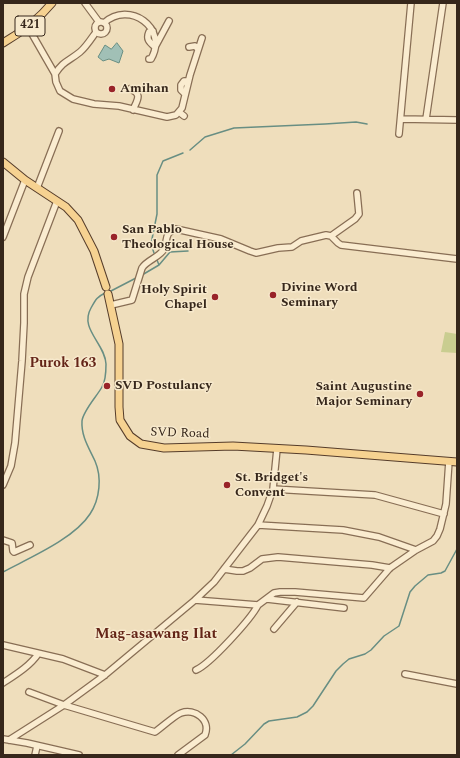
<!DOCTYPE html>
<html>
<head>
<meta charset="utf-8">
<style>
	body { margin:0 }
	#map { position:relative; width:460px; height:758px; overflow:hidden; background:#efdebc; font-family:Spectral,serif }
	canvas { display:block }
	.frame { position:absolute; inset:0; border:4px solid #36271b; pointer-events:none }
</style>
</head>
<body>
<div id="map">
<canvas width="460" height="758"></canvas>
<div class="frame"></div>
</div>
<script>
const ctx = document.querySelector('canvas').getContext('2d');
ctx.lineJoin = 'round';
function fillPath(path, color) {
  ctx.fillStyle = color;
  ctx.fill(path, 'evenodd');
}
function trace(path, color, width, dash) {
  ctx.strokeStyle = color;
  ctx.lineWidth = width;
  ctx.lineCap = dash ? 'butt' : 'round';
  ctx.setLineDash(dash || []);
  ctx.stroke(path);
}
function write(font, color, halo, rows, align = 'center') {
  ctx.font = font + ' Spectral,serif';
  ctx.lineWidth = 3;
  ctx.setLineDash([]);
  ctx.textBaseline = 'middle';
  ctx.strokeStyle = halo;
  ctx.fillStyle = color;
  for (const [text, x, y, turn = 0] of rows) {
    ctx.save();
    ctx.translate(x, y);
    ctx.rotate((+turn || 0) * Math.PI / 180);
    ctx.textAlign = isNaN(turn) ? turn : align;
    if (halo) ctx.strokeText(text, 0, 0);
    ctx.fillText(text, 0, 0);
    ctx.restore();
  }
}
fillPath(new Path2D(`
	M445 332 457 334V353L441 352Z`), '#c9cd90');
const water = new Path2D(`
	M117 43 123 51 119 63 109 59 103 61 98 57 105 45 111 49Z`);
fillPath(water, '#a1c0b6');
trace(water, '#688e83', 1);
trace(new Path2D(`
	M190 150 205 137 234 128 325 124 356 122 367 124
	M154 253 151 244 157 214V175L163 161 183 153
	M157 260 159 265
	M142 275 159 265 170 252 188 251
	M109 292 136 278
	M3 572C29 558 74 539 90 514 100 499 102 477 95 461 89 448 81 436 82 421 83 411 97 396 102 387 105 382 106 370 106 364 105 343 79 329 91 308 96 299 97 297 105 293
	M231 755 245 744 264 724 269 721 297 717 307 712 313 706 336 671 343 664 349 659 365 654 371 650 384 636 399 626 410 592 415 586 428 575 441 573 445 571 457 549`), '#688e83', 1.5);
const minor = new Path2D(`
	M85 3 99 22
	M95 28a6 6 0 1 1 12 0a6 6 0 1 1-12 0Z
	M104 23C129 0 169 28 151 59H149
	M28 27 55 74 56 82 60 91 73 99 94 104 119 106 167 117 176 115 182 108 190 75 202 38
	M153 31 149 32C146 39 149 42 155 47L169 21
	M189 47 195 46 198 49
	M55 74C63 61 69 61 80 52 86 47 91 39 96 32
	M130 89C143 94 137 100 133 110
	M185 94 181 90V85L184 81H188
	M179 112 184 116
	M401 119 457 120
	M426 119 443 3
	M399 134 411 3
	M37 188 59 131
	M331 236 355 219 359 214 357 193
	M3 237 25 180
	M111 305 132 300 142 268C147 260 160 257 164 249 168 240 164 232 176 229L221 239 250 251 256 253 278 248 292 247 301 241 326 235 331 236 338 243 341 245 457 259
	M3 485 11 466 15 443 22 361 24 323V294L28 277 57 201
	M273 489 375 495 444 514
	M258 525 343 530 379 537 416 550
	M3 540 12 543 13 551 14 552 30 545
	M224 569 237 571H243L250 568 262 559 278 557 372 565 390 568
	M267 599 344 608
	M195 600 258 605 274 593 280 592H295L364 598 390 568 416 550 433 541 437 536 440 529 446 504 449 461
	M274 629 297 602
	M3 645 63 659 105 675
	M196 670C210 664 251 619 258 605
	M405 674 457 684
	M3 683C15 675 30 666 38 654
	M29 692 64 705 155 732C161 728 175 715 181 713 195 708 211 720 205 735L178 755
	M3 739 27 743 79 755
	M9 740 64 705 105 675 195 600 214 582 258 525 267 506 273 489 277 449
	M35 755 37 746`);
const major = new Path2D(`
	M3 43C22 32 38 20 52 3
	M3 162 25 180 66 207 78 220 94 251 106 287
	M108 294 119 344V407L120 420 130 436 141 444 164 448 233 446 306 450 457 462`);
trace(minor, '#886e55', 8);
trace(major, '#553c2a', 9);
trace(minor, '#faecd0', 5.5);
trace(major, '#f6d291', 7);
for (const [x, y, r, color] of [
	[112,89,4,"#992329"],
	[114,237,4,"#992329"],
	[273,295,4,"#992329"],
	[215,297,4,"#992329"],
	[107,386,4,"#992329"],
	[420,394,4,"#992329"],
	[227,485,4,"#992329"]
]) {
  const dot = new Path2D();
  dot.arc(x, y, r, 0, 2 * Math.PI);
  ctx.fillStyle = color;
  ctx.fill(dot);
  trace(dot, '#f7e9cc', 1.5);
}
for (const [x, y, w] of [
	[30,26,30]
]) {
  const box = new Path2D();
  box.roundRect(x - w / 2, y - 10, w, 20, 3);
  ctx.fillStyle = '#f7e9cc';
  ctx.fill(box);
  trace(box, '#36271b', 1);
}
write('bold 12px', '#36271b', null, [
	["421",30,26]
]);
write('bold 13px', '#36271b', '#f7e9cc', [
	["Amihan",120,89],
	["San Pablo",122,230],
	["Theological House",122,245],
	["Divine Word",281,288],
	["Seminary",281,303],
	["Holy Spirit",207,290,"right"],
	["Chapel",207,305,"right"],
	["SVD Postulancy",115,386],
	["Saint Augustine",412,387,"right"],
	["Major Seminary",412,402,"right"],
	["St. Bridget's",235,478],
	["Convent",235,493]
], 'left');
write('13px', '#36271b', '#f7e9cc', [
	["SVD Road",180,434,2]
]);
write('bold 14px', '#642518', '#f7e9cc', [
	["Purok 163",63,364]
]);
write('bold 15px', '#642518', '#f7e9cc', [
	["Mag-asawang Ilat",156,635]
]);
</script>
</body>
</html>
